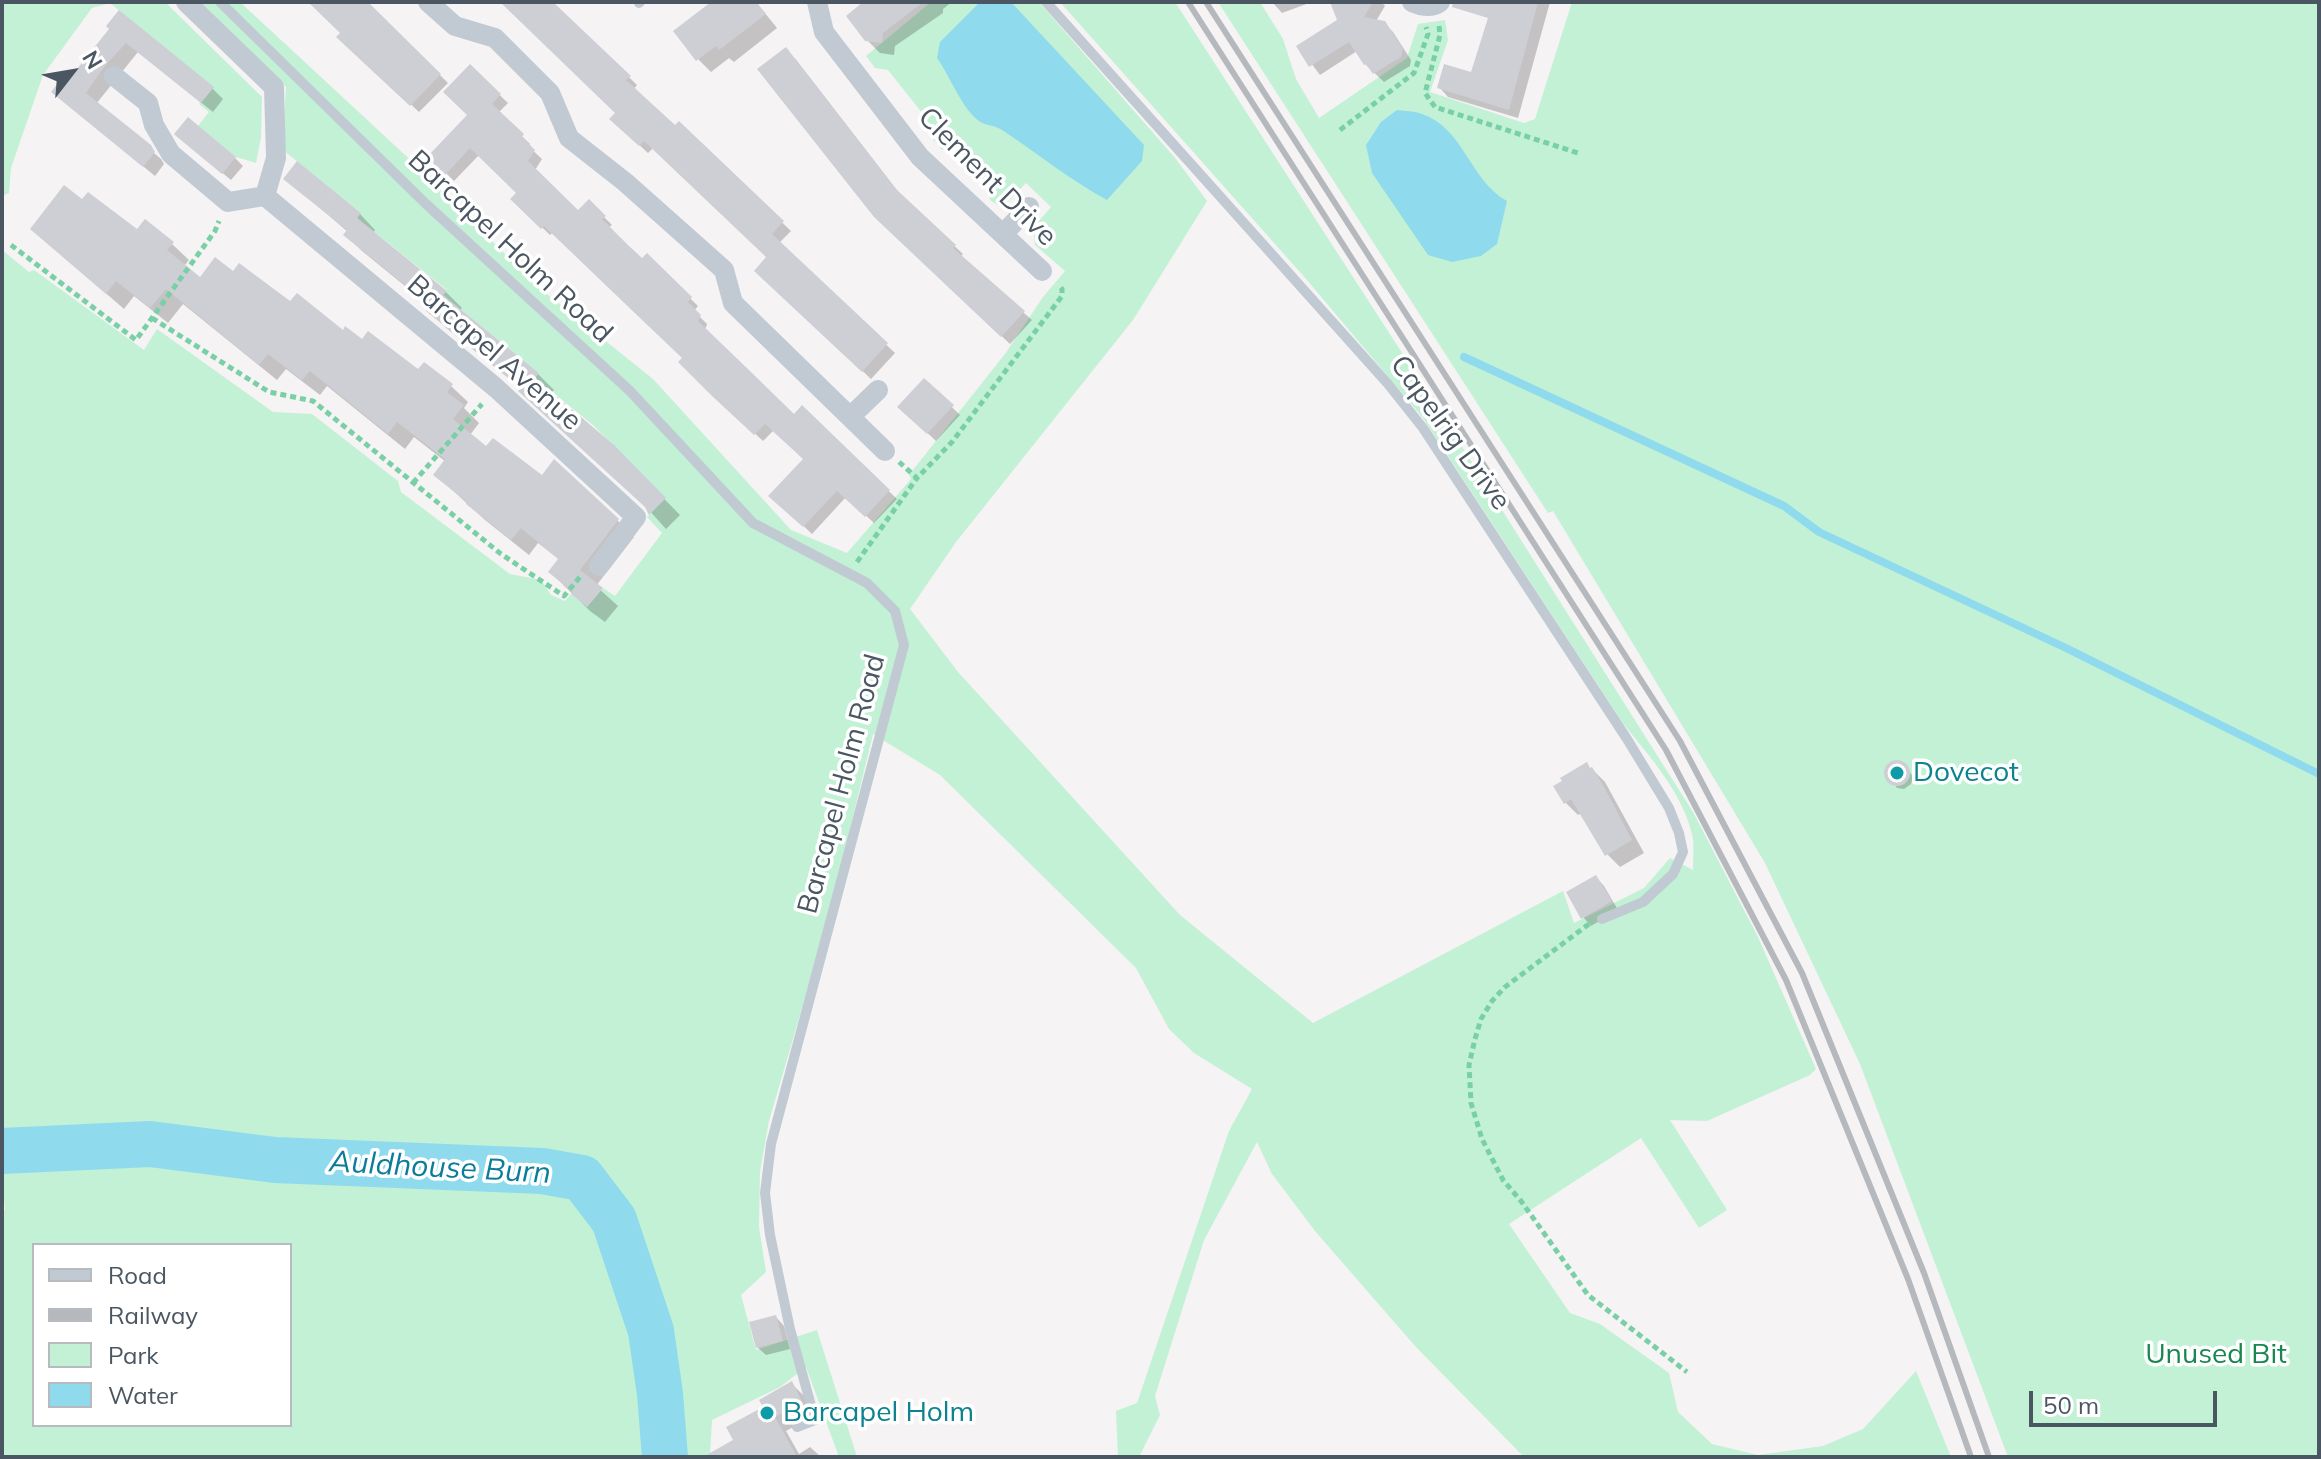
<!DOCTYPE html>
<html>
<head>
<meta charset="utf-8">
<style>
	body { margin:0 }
	#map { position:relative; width:2321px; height:1459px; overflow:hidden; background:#f5f3f3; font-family:Mulish,sans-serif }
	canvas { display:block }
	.frame { position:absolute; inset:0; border:4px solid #4a5661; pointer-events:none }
	.legend { position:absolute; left:32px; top:1243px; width:260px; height:184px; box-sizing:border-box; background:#fff; border:2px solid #b7bbc0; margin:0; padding:10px 14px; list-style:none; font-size:24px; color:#4a5661 }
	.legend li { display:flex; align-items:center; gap:16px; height:40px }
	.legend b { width:40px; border:2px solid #b7bbc0 }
	.north { position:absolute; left:32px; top:32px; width:80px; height:80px; -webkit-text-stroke:6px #fff; paint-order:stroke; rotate:59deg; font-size:22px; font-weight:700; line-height:32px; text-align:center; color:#4a5661 }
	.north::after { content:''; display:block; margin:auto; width:28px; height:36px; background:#4a5661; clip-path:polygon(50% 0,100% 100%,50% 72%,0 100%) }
	.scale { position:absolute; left:2029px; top:1391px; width:188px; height:36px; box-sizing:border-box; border:4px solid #4a5661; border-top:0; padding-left:10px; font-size:24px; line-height:28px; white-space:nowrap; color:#4a5661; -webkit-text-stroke:6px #fff; paint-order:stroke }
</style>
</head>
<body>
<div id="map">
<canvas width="2321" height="1459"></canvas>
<div class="frame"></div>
<ul class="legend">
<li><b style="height:10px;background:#c1cad2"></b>Road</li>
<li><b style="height:10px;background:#b5b8bd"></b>Railway</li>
<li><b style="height:22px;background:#c3f1d5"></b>Park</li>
<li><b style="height:22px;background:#90daee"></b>Water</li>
</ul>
<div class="north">N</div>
<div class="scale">50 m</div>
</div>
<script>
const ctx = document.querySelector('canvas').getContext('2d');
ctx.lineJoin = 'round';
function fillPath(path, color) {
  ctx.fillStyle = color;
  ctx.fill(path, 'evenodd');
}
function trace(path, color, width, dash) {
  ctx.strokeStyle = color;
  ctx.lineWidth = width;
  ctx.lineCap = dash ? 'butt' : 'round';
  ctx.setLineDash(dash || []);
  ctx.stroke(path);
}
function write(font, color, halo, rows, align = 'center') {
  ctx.font = font + ' Mulish,sans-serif';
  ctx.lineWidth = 7;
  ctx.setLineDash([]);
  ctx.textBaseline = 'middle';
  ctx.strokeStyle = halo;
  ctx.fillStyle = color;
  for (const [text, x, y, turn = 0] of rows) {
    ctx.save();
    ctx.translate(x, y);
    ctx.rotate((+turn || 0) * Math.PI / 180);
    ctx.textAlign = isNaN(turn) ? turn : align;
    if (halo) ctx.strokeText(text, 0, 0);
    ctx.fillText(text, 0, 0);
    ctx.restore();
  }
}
fillPath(new Path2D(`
	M2 2H165L262 97 261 138 256 163 236 157 198 126 209 112 199 104 213 87 110 3 92 8 43 75 11 168 9 193 2 196Z
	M200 2H240L418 167 537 286 653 379 791 530 847 553 911 479 909 475 1005 354 1043 297 1065 271 1035 245 1033 228 1051 207 1026 183 1002 208 990 200 988 184 950 150 941 149 921 124 927 119 888 70 875 68 866 56 931 2H1039L1175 158 1207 201 1133 320 956 542 910 609 958 672 1180 915 1313 1023 1563 891 1574 923 1644 888 1670 858 1693 870C1693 860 1694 849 1693 839 1685 795 1649 756 1622 722L1423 418 1307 280 1060 2H1175L1428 393 1693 812 1758 937 1816 1069 1810 1075 1707 1121 1670 1120 1727 1210 1699 1228 1641 1138 1509 1224 1570 1313 1600 1324 1669 1373 1678 1412 1712 1444 1758 1455 1823 1446 1863 1429 1916 1371 1951 1457H1524L1415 1346 1315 1231 1272 1174 1257 1142 1204 1240 1155 1396 1160 1415 1139 1457H1118L1116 1411 1137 1403 1229 1131 1252 1089 1194 1053 1169 1029 1136 968 940 775 873 734 828 919 769 1121 760 1171 759 1227 766 1272 741 1295 756 1350 817 1330 857 1457H839L806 1367 780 1387 712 1420 710 1457H2V1217L5 1209 2 1179V250L29 272 34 270 144 350 157 329 273 412 312 414 398 481 401 492 510 574 541 580 551 595 565 601 571 594 587 607 603 588 615 596 662 533 647 517 665 498 593 425 535 378 539 373 443 295 447 290 357 218 360 212 283 150 286 87ZM34 1245H290V1425H34Z
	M1218 2H1260L1283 39 1296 79 1319 118 1407 58 1418 24 1445 20 1448 40 1430 92 1524 123 1535 119 1572 2H2319V1457H2008L1860 1064 1765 863 1553 511 1548 513Z`), '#c3f1d5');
fillPath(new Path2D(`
	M980 2H1011L1144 145 1142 161 1107 200C1070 180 1037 153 1002 130 995 125 985 126 979 121 962 109 950 76 937 58L940 42Z
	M1397 110C1405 111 1415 111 1422 114 1464 128 1470 181 1507 201L1497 244 1481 256 1452 262 1428 255 1372 173 1366 145 1381 122Z`), '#90daee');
fillPath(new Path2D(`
	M310 2H366L448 83 419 112 339 37 343 33Z
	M501 2H552L637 85 633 90 675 128 679 124 791 231 779 243 895 353 871 379 757 271 769 258 653 148 648 153 620 127 617 113Z
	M714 2H756L777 28 734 62 729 58 711 72 698 59Z
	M866 2H952L943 9V13L895 46 894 55 880 53 867 40Z
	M1272 2H1312L1282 13Z
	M1332 2H1381L1385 6 1376 21 1384 23 1393 32 1411 60 1410 66 1384 82 1365 64 1357 51 1320 75 1299 47 1339 21Z
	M1493 2H1550L1518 118 1448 97 1439 87 1472 75Z
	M112 29 212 88 223 99 213 112 138 52 96 104 161 159 164 164 155 176 53 92 70 82Z
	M794 57 903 198 963 254 960 257 1032 320 1010 344 875 216Z
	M470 67 508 103 498 113 530 144 528 146 542 159 535 170 578 213 589 202 612 225 608 228 642 261 647 256 698 306 694 311 707 324 705 330 794 417 802 408 897 499 874 523 846 497 812 534 771 495 805 459 774 430 763 441 721 402 684 359 553 232 550 235 513 199 518 193 479 155 454 181 430 157 470 115Z
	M185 142 235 158 243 166 231 180Z
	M286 179 360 214 375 230 373 233 446 292 462 308 459 311 538 374 554 390 550 394 612 446 680 515 666 529 648 509 522 389 445 327 429 311 432 308 362 251 346 235 348 232Z
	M83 202 138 232 172 244 189 260 184 266 200 279 233 274 419 372 451 386 468 402 464 408 479 423 470 435 487 449 617 520 634 537 596 586 618 606 605 622 590 611 550 572 560 560 538 543 529 555 485 520 436 475 446 462 414 437 405 449 327 386 320 395 286 369 277 380 183 304 168 323 134 296 124 309 32 229Z
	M925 381 960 415 936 441 900 407Z
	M1896 761 1906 766 1913 777 1911 784 1904 789 1897 788 1886 773 1887 766Z
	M1592 769 1605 782 1644 853 1620 867 1607 854 1582 813 1578 815 1565 802Z
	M1596 877 1604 886 1618 910 1591 926 1583 917Z
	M776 1317 784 1326 790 1349 766 1355 757 1347Z
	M792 1384 805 1397 813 1416 786 1431 799 1454 810 1447 821 1457H726L736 1441 765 1407Z`), '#0003');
trace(new Path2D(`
	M1464 357 1784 506 1819 532 2066 648 2319 774`), '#90daee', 8);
trace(new Path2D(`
	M2 1151 150 1144 275 1160 542 1171 582 1178 614 1220 651 1331 660 1394 665 1457`), '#90daee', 46);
fillPath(new Path2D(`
	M308 2H368L441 74 410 106 336 37 340 33Z
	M500 2H553L631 76 626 80 675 125 679 121 784 221 772 234 888 343 862 372 754 271 766 257 644 141 639 146 609 119 615 113Z
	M711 2H756L766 14 719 50 716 46 696 61 673 31Z
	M863 2H923L883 33 882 43 865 41 846 16Z
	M1330 2H1373L1364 17 1385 21 1403 49 1401 57 1373 74 1366 64 1364 65 1349 42 1309 67 1296 46 1337 20Z
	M1453 2H1538L1509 110 1437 88 1444 64 1471 72 1488 18 1452 7Z
	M119 10 214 87 201 103 126 43 104 67 86 93 151 145 155 152 143 167 51 92 64 75 69 79 109 29 106 26Z
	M786 47 896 189 956 245 953 248 1025 311 1001 337 874 217 757 69Z
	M470 64 501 94 492 104 524 134 522 137 535 150 528 161 578 210 589 199 606 216 602 219 629 246 642 258 647 253 692 297 688 302 701 315 698 321 752 373 794 414 802 405 890 490 865 517 837 491 803 527 768 496 803 459 765 424 754 435 711 395 678 362 682 358 640 318 544 226 541 229 510 199 516 193 470 148 445 175 427 157 467 115 443 92Z
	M188 117 236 157 222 174 176 136 174 134Z
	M297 161 361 213 357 218 447 291 443 295 539 373 535 378 614 445 666 498 649 515 645 507 518 391 521 388 426 311 431 306 343 235 347 230 283 179Z
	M64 185 82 199 88 192 137 229 145 219 174 242 167 250 200 277 215 257 233 271 239 263 290 301 297 293 343 330 345 326 362 339 368 331 418 369 424 362 453 384 447 392 464 405 453 419 486 446 493 438 542 475 554 459 619 519 580 570 603 588 587 607 571 594 573 592 548 572 558 559 521 528 511 540 466 504 467 502 433 475 445 459 397 422 388 434 310 371 302 380 268 354 259 365 166 289 150 308 116 281 106 294 30 229Z
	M924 378 954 405 927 434 897 407Z
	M1884 773a13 13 0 1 1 26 0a13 13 0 1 1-26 0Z
	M1587 762 1590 768 1592 767 1603 785 1632 840 1605 856 1571 799 1564 804 1553 786 1562 781 1560 778Z
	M1596 875 1612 901 1581 919 1566 892Z
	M776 1315 783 1341 756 1348 749 1322Z
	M792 1381 802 1402 775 1417 797 1457H703L733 1440 726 1427 763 1407 759 1400Z`), '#cdcfd5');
trace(new Path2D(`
	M1439 26 1440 35 1425 93 1435 107 1578 153
	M1340 130 1414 73 1428 34 1426 27
	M11 245 136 340 215 231 219 221
	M152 318 269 392 313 401 501 554 564 596 580 577
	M899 462 917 478 952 442 1062 296V289L1058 285
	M413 483 482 404
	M857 562 917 478
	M1589 924 1505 987 1492 1001 1481 1019 1475 1039 1469 1065 1471 1103 1482 1139 1503 1180 1521 1201 1588 1295 1687 1372`), '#7ad0a6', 5, [6, 4]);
trace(new Path2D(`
	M220 2 425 203 630 391 753 523 867 583 895 611 904 645 771 1144 765 1193 770 1235 790 1329 815 1420 797 1427
	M1046 2 1388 384 1423 428 1627 739 1669 808 1679 833 1683 852 1673 874 1643 902 1602 919
	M639 3 640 2`), '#c1cad2', 10);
trace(new Path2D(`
	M186 2 274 87 276 158 265 196 496 388 636 517 599 566
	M428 2 455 26 495 38 550 93 569 138 625 182 724 270 733 303 885 451
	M817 2 824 32 920 157 1042 271
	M1412 2C1421 6 1431 9 1440 2
	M114 76 148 103 154 125 171 154 228 202 265 196
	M1003 234 1029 207
	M850 417 878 390`), '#c1cad2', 20);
trace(new Path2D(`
	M1188 2 1666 750 1786 980 1908 1279 1971 1457
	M1206 2 1680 741 1802 973 1924 1273 1989 1457`), '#b5b8bd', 6);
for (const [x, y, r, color] of [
	[1897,773,8,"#0f9aa8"],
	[767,1413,8,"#0f9aa8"]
]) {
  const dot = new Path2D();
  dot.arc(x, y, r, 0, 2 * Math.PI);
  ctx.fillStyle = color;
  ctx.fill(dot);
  trace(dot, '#fff', 3);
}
write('28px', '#4a5661', '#fff', [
	["Clement Drive",987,177,45],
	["Barcapel Holm Road",510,247,43],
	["Barcapel Avenue",494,353,41],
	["Capelrig Drive",1450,433,54],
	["Barcapel Holm Road",842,784,-75]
]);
write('28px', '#0d838f', '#fff', [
	["Dovecot",1913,773],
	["Barcapel Holm",783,1413]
], 'left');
write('28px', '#17864f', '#fff', [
	["Unused Bit",2216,1355]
]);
write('italic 30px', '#0c7c9b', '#fff', [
	["Auldhouse Burn",440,1168,3]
]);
</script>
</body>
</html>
